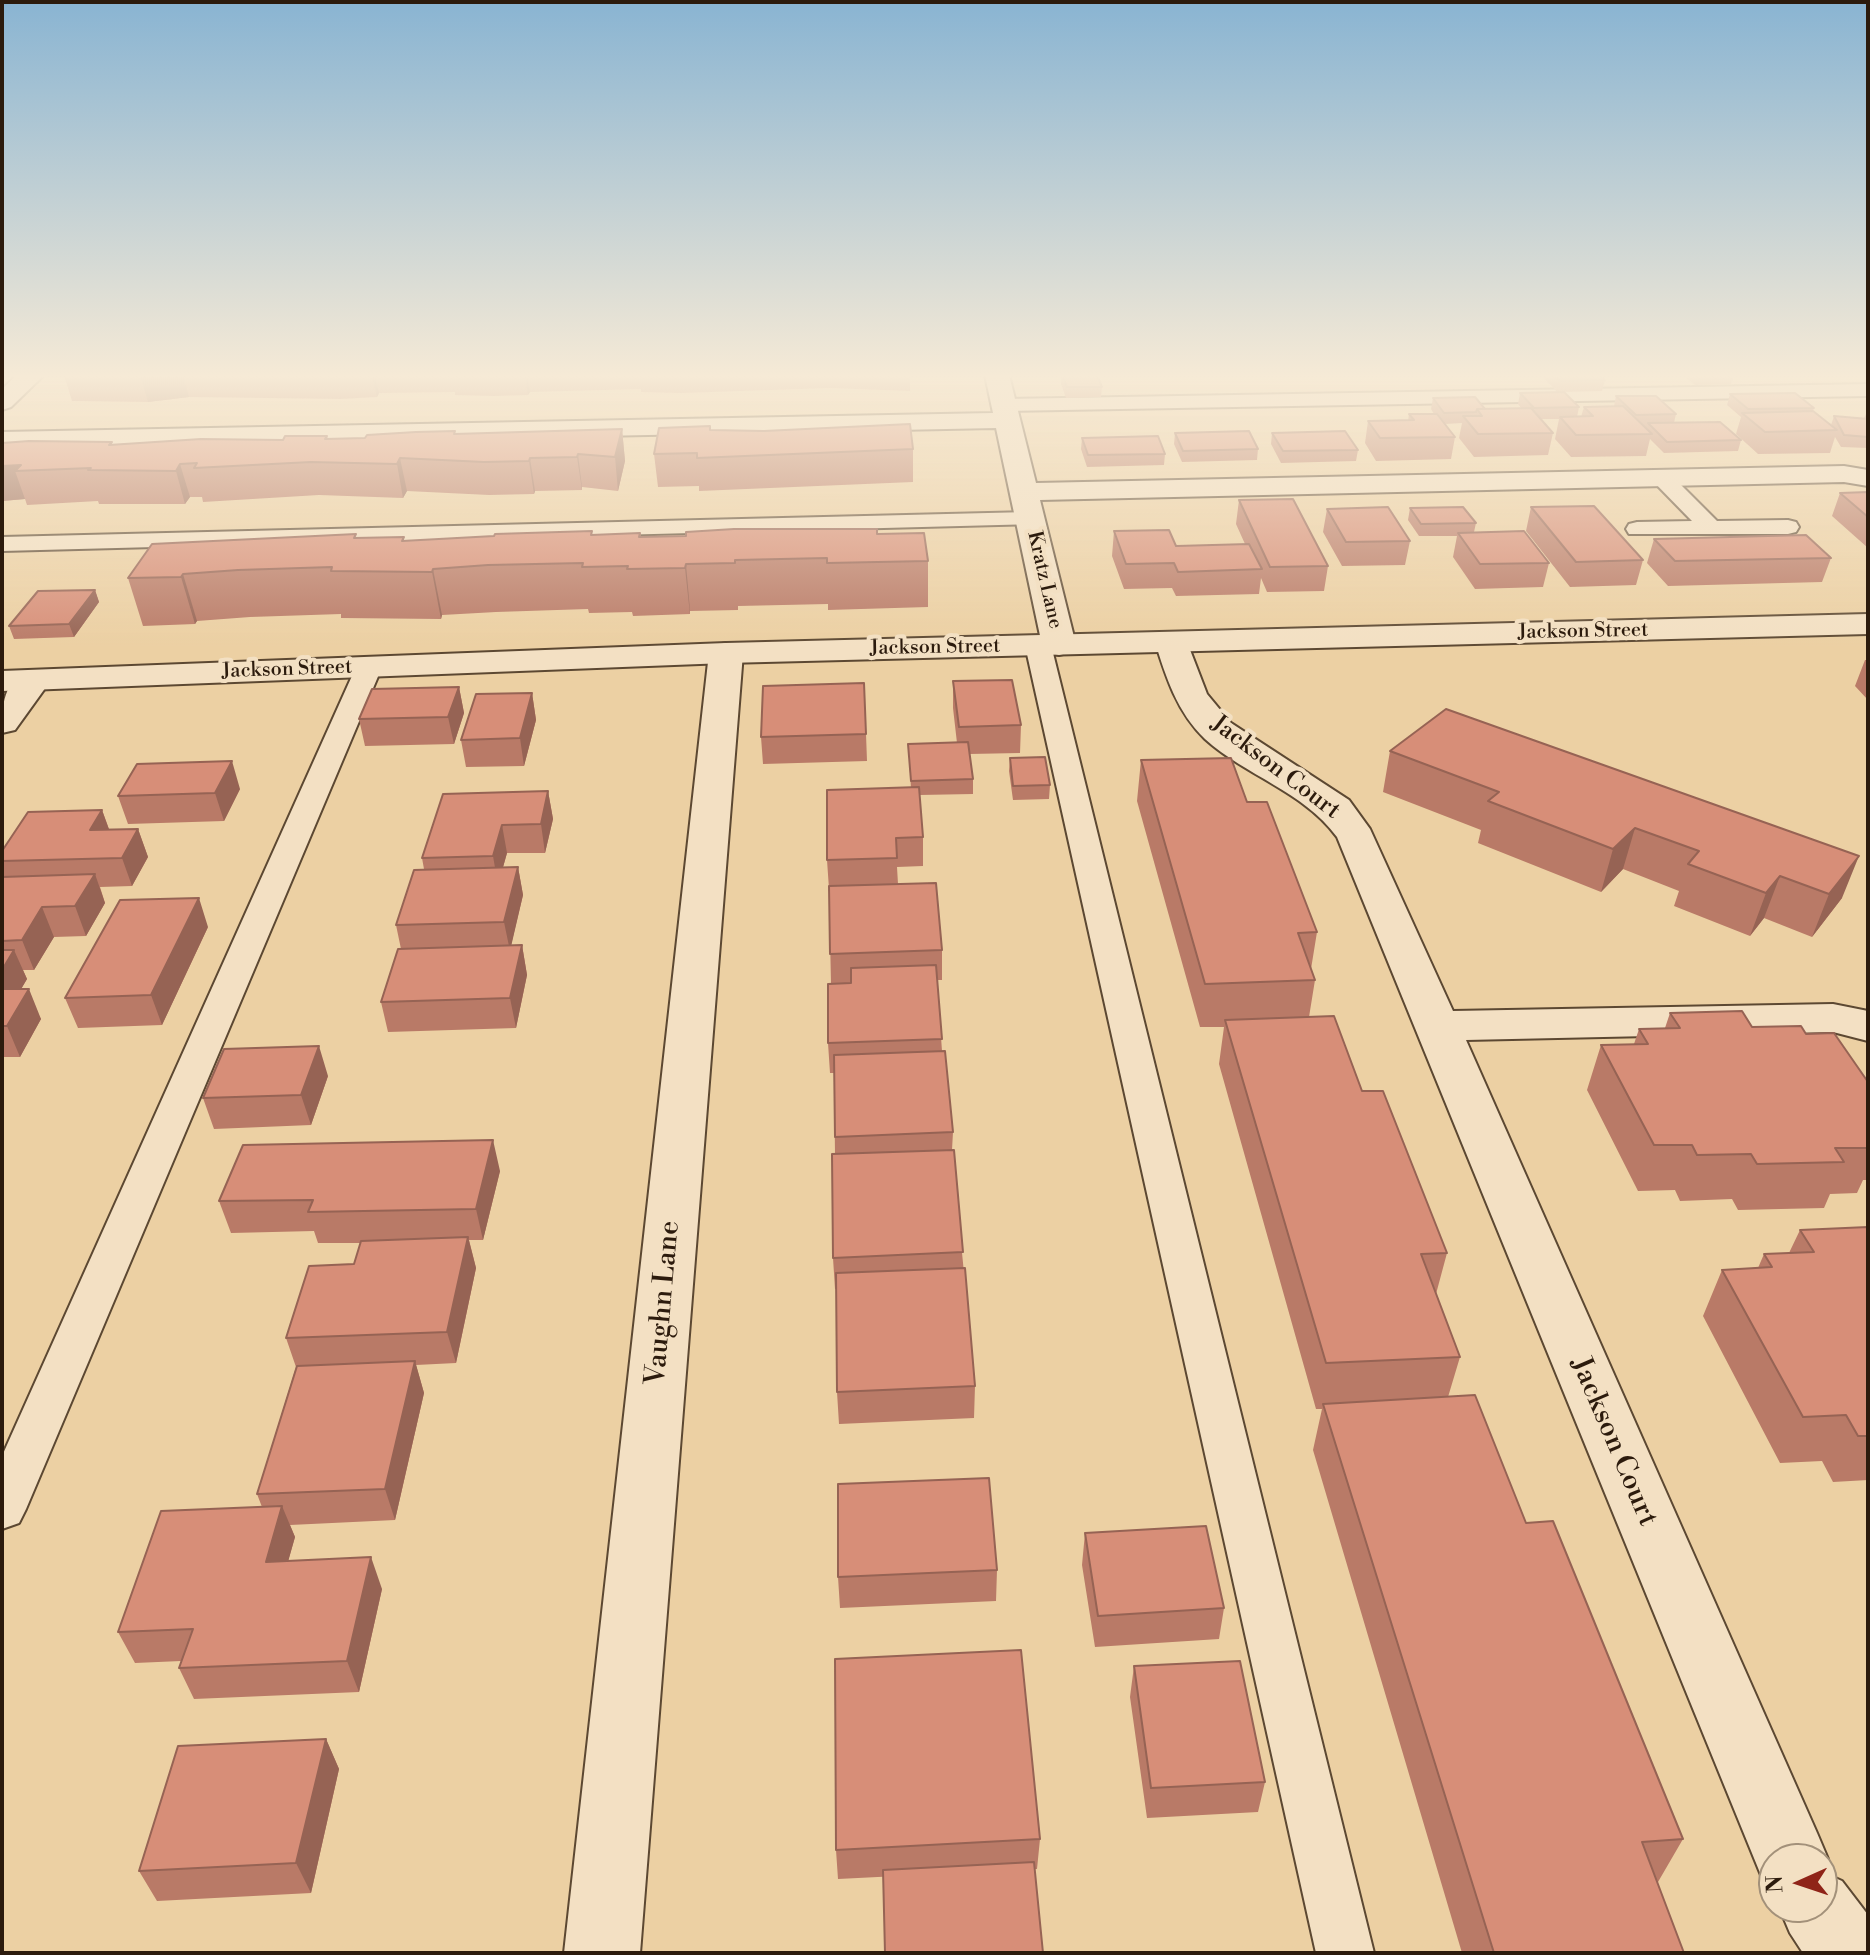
<!DOCTYPE html>
<html>
<head>
<meta charset="utf-8">
<style>
	body { margin:0 }
	#map { position:relative; width:1870px; height:1955px; overflow:hidden; background:#ecd0a3; font-family:"Libre Bodoni",serif }
	canvas { display:block }
	.frame { position:absolute; inset:0; border:4px solid #2c1b0d; pointer-events:none }
	.north { position:absolute; left:1758px; top:1843px; width:80px; height:80px; box-sizing:border-box; background:#f3e0c3; border:2px solid #a3917a; border-radius:50%; rotate:267deg; font-size:22px; font-weight:700; line-height:32px; text-align:center; color:#2c1b0d }
	.north::after { content:''; display:block; margin:auto; width:28px; height:36px; background:#8f2418; clip-path:polygon(50% 0,100% 100%,50% 72%,0 100%) }
</style>
</head>
<body>
<div id="map">
<canvas width="1870" height="1955"></canvas>
<div class="frame"></div>
<div class="north">N</div>
</div>
<script>
const ctx = document.querySelector('canvas').getContext('2d');
ctx.lineJoin = 'round';
function trace(path, color, width, dash) {
  ctx.strokeStyle = color;
  ctx.lineWidth = width;
  ctx.lineCap = dash ? 'butt' : 'round';
  ctx.setLineDash(dash || []);
  ctx.stroke(path);
}
function fillPath(path, color) {
  ctx.fillStyle = color;
  ctx.fill(path, 'evenodd');
}
function write(font, color, halo, rows, align = 'center') {
  ctx.font = font + ' "Libre Bodoni",serif';
  ctx.lineWidth = 8;
  ctx.setLineDash([]);
  ctx.textBaseline = 'middle';
  ctx.strokeStyle = halo;
  ctx.fillStyle = color;
  for (const [text, x, y, turn = 0] of rows) {
    ctx.save();
    ctx.translate(x, y);
    ctx.rotate((+turn || 0) * Math.PI / 180);
    ctx.textAlign = isNaN(turn) ? turn : align;
    if (halo) ctx.strokeText(text, 0, 0);
    ctx.fillText(text, 0, 0);
    ctx.restore();
  }
}
const service = new Path2D(`
	M1868 384V396L1005 411 995 405 1005 399Z
	M1661 472 1669 473 1717 521 1788 520 1796 522 1799 527 1796 532 1788 534H1629L1626 529 1629 524 1637 522 1692 521 1650 478Z
	M1029 512 1037 514 1040 519 1037 524 2 551V537Z
	M1038 637 1047 640 1051 645 1374 1953H1316L1025 645 1029 640Z
	M369 659 378 661 382 667 26 1509 19 1523 2 1529V1456L356 667 360 661Z`);
const minor = new Path2D(`
	M17 375H44L11 407 2 410V389Z
	M985 375H1009L1036 483 1844 466 1868 470V486L1844 482 1040 500 1076 645 1071 652 1059 655 1047 652 1042 645 996 428 2 448V432L993 413Z
	M1171 632 1183 635 1187 642 1207 694 1231 723 1349 800 1370 829 1453 1011 1833 1004 1868 1011V1041L1833 1032 1466 1040 1817 1833 1828 1859 1822 1872 1842 1881 1868 1915V1953H1803L1790 1933 1779 1907H1822V1859H1774V1888L1765 1885 1337 837C1303 791 1246 776 1205 739 1177 712 1166 677 1155 642L1159 635Z
	M726 643 738 646 743 653 640 1953H564L709 653 714 646Z
	M34 670 46 673 51 680 15 730 2 733C2 706 2 678 34 670Z`);
const tertiary = new Path2D(`
	M1868 614V634L726 663 2 691V671L726 643Z`);
trace(service, '#5c4832', 4);
trace(minor, '#5c4832', 4);
trace(tertiary, '#5c4832', 4);
fillPath(service, '#f3e0c3');
fillPath(minor, '#f3e0c3');
fillPath(tertiary, '#f3e0c3');
fillPath(new Path2D(`
	M64 375H910V391L830 388 681 393 641 392V389L530 392 528 395 494 396 455 395V392L379 393 377 397 341 399 189 397 148 402 72 401Z
	M1059 375H1127L1098 377 1102 387 1101 397 1066 398 1061 384V378H1060Z
	M1545 375H1600L1605 380 1602 391 1557 392 1544 378Z
	M1683 375H1734L1731 384 1695 385Z
	M1520 393 1579 407 1577 417H1581L1584 407 1614 406 1616 396 1676 414 1674 423 1741 440 1738 451 1664 453 1650 439 1646 456 1571 457 1555 439 1559 419H1540L1553 433 1548 455 1474 457 1459 438 1462 423 1445 424 1455 437 1451 459 1376 461 1365 443 1368 421H1408L1409 414H1434L1431 409 1433 398 1485 409H1522L1518 404Z
	M1730 394 1814 408 1813 411 1831 425 1834 416 1864 418 1866 414 1868 415V448L1841 447 1835 437 1830 453 1758 454 1736 434 1741 417 1727 405Z
	M710 426 711 430 913 449V482L699 491V486L658 487 654 454Z
	M622 429 625 461 618 491 582 487V490L535 491 534 494 489 495 407 491 403 498 319 495 203 502 202 497H190L185 504H99L98 501 27 505 25 499 2 501V443L112 442V445L283 440 327 436 328 439 365 438Z
	M1175 433 1258 449 1257 460 1182 462 1174 444Z
	M1272 433 1358 450 1356 461 1281 463 1271 444Z
	M1082 438 1165 454 1164 465 1087 467 1081 449Z
	M1868 492V548L1832 516 1840 493Z
	M1239 500 1328 566 1324 591 1267 592 1261 578 1259 594 1176 596 1172 588 1124 589 1112 556 1114 531 1176 546 1245 544 1236 524Z
	M1531 507 1643 560 1636 585 1570 587 1526 531Z
	M1410 508 1476 523 1474 532 1549 563 1543 587 1475 589 1453 557 1457 536H1419L1408 520Z
	M1327 509 1410 541 1405 565 1342 566 1323 532Z
	M640 533 641 537 877 534 928 561V607L828 610V604L738 606V610L690 611V614L633 616 632 612 589 613 588 609 496 612 442 615 441 619 341 618V614L250 617 197 621 195 624 143 626 128 578 357 538 404 537V541Z
	M1654 539 1831 558 1822 582 1668 586 1647 563Z
	M95 590 99 602 74 637 14 639 9 626Z
	M1865 660H1868V700L1855 686Z
	M953 681 1021 725 1020 753 969 754 973 779V794L919 795 923 837V866L897 867 898 884 942 950V980H937L942 1051 953 1132 952 1150 975 1386 974 1418 839 1424 837 1392 836 1289H835L833 1258 835 1154 834 1073H830L828 1043 831 984 829 889 827 860 911 788 908 744 957 743 953 708Z
	M459 687 464 713 454 744 365 746 359 719Z
	M532 693 536 720 524 766 466 767 461 740Z
	M1446 709 1842 898 1812 937 1764 918 1750 936 1674 906 1679 891 1623 869 1601 892 1478 843 1481 830 1383 792 1390 751Z
	M866 734 867 761 763 764 761 737Z
	M1010 758 1050 785 1049 799 1013 800 1009 771Z
	M1141 760 1247 802 1317 932 1311 969 1315 980 1309 1017 1362 1091 1447 1253 1436 1294 1460 1357 1448 1397 1526 1523 1683 1839 1658 1882H1657L1684 1953H1462L1313 1450 1322 1409H1316L1219 1064 1224 1027H1200L1137 801Z
	M240 789 224 821 128 824 118 796Z
	M548 791 553 819 545 853H507L503 867H518L523 895 511 945H522L527 975 516 1028 388 1032 381 1002 401 949 396 925 424 869 422 858Z
	M102 810 109 829H138L148 857 132 886 100 887 105 903 86 936 54 937 34 970H23L27 979 21 989 41 1019 20 1057H2V861Z
	M208 927 162 1025 78 1028 65 998Z
	M1670 1013 1752 1027 1806 1034 1868 1082V1180H1863L1857 1193 1830 1194 1824 1208 1738 1210 1732 1199 1680 1201 1675 1190 1638 1191 1587 1090 1601 1045 1634 1044 1639 1029 1665 1028Z
	M328 1076 311 1125 214 1129 203 1098Z
	M500 1171 483 1240H469L476 1268 456 1363 416 1365 424 1393 395 1520 290 1525 295 1537 288 1561 382 1589 359 1692 194 1699 179 1668 181 1661 135 1663 118 1632 262 1507 257 1494 296 1367 286 1338 354 1264 361 1243H318L314 1231 231 1233 219 1201Z
	M1868 1227V1480L1833 1482 1822 1461 1780 1463 1703 1316 1722 1270 1758 1268 1764 1254 1789 1253 1800 1230Z
	M1085 1533 1224 1608 1219 1639 1095 1647 1082 1565Z
	M997 1570 996 1601 840 1608 838 1577Z
	M1134 1666 1265 1782 1258 1812 1147 1818 1130 1697Z
	M326 1739 339 1769 311 1893 157 1901 139 1871Z
	M1040 1839 1037 1869 838 1879 836 1850Z`), '#b97a67');
fillPath(new Path2D(`
	M140 375H183L189 397 148 402Z
	M372 375H375L379 393 377 397Z
	M525 375H527L530 392 528 395Z
	M622 429 625 461 618 491 615 457Z
	M578 454 582 487V490L577 457Z
	M400 458 407 491 403 498 397 464Z
	M530 458 535 491 534 494 529 461Z
	M180 464 190 497 185 504 176 471Z
	M21 465 15 471 25 499 2 501V466Z
	M686 564 690 611V614L685 568Z
	M433 569 442 615 441 619 432 572Z
	M183 574 197 621 195 624 181 577Z
	M95 590 99 602 74 637 69 624Z
	M459 687 464 713 454 744 448 717Z
	M532 693 536 720 524 766 520 738Z
	M232 761 240 789 224 821 215 793Z
	M548 791 553 819 545 853 541 824Z
	M102 810 112 838 90 830Z
	M502 825 507 853 498 885 493 856Z
	M1635 828 1623 869 1601 892 1613 849Z
	M138 829 148 857 132 886 122 858Z
	M1859 856 1842 898 1812 937 1829 894Z
	M518 867 523 895 510 951 504 922Z
	M95 874 105 903 86 936 75 906Z
	M1780 876 1764 918 1750 936 1766 893Z
	M199 898 208 927 162 1025 151 995Z
	M42 907 54 937 34 970 22 940Z
	M522 945 527 975 516 1028 510 998Z
	M14 950 27 979 3 1020 2 970Z
	M29 989 41 1019 20 1057 7 1026Z
	M319 1046 328 1076 311 1125 301 1095Z
	M493 1140 500 1171 483 1240 476 1209Z
	M468 1237 476 1268 456 1363 447 1332Z
	M415 1361 424 1393 395 1520 385 1489Z
	M282 1506 295 1537 279 1594 266 1562Z
	M371 1557 382 1589 359 1692 347 1661Z
	M326 1739 339 1769 311 1893 296 1863Z`), '#966354');
const building = new Path2D(`
	M1062 375H1097L1102 387H1067Z
	M1554 375H1600L1605 380 1560 381Z
	M1564 392 1579 407 1534 408 1520 393Z
	M1795 393 1814 408 1748 409 1730 394Z
	M1616 396H1656L1676 414 1636 415Z
	M1475 397 1485 409H1477L1476 412 1444 413 1433 398Z
	M1623 406 1652 434 1576 435 1560 417 1593 416 1584 407Z
	M1531 408 1553 433 1478 434 1463 416H1482L1477 409Z
	M1813 411 1837 430 1765 432 1742 413Z
	M1409 414H1437L1455 437 1380 438 1368 421 1414 420Z
	M1834 416 1868 419V437L1844 435Z
	M1720 422 1741 440 1667 442 1648 423Z
	M910 424 913 449 697 458V453L654 454 659 428 710 426V430L764 431Z
	M622 429 615 457 578 454 577 457 530 458 529 461 484 462 400 458 397 464 311 462 194 468 197 463 180 464 176 471 88 470 91 468 15 471 21 465 2 466V443L29 441 112 442 109 445 201 439 283 440 285 436H327L325 439 365 438 367 435 416 432 455 431 454 434Z
	M1249 431 1258 449 1183 451 1175 433Z
	M1345 431 1358 450 1283 451 1272 433Z
	M1158 436 1165 454 1088 455 1082 438Z
	M1868 492V517L1840 493Z
	M1293 499 1328 566 1270 567 1239 500Z
	M1594 506 1643 560 1576 562 1531 507Z
	M1388 507 1410 541 1346 542 1327 509Z
	M1463 507 1476 523 1421 524 1410 508Z
	M734 529H877V534L924 533 928 561 827 563V558L735 560V563L686 564 685 568 627 569 628 566 582 567 583 563 488 565 433 569 432 572 331 571 332 567 238 570 183 574 181 577 128 578 152 544 356 534 354 538 404 537 402 541 494 536 495 534 592 531 591 535 640 533 639 537 686 536V532Z
	M1169 530 1176 546 1249 544 1262 569 1178 572 1174 563 1126 564 1114 531Z
	M1524 531 1549 563 1480 564 1458 533Z
	M1806 535 1831 558 1675 561 1654 539Z
	M95 590 69 624 9 626 38 591Z
	M1012 680 1021 725 959 727 953 681Z
	M864 683 866 734 761 737 763 686Z
	M459 687 448 717 359 719 372 689Z
	M532 693 520 738 461 740 476 694Z
	M1446 709 1859 856 1829 894 1780 876 1766 893 1688 864 1699 851 1635 828 1613 849 1488 801 1499 792 1390 751Z
	M968 742 973 779 911 781 908 744Z
	M1045 757 1050 785 1013 786 1010 758Z
	M1231 758 1247 802H1267L1317 932 1298 933 1315 980 1205 984 1141 760Z
	M232 761 215 793 118 796 137 764Z
	M919 787 923 837 896 838 897 858 827 860V790Z
	M548 791 541 824 502 825 493 856 422 858 443 794Z
	M102 810 90 830 138 829 122 858 2 861V851L28 812Z
	M518 867 504 922 396 925 414 870Z
	M95 874 75 906 42 907 22 940 2 941V877Z
	M936 883 942 950 830 954 829 886Z
	M199 898 151 995 65 998 120 900Z
	M522 945 510 998 381 1002 398 949Z
	M2 950H14L2 970Z
	M936 965 942 1039 828 1043V984L851 983V968Z
	M2 989H29L7 1026H2Z
	M1742 1011 1752 1027 1801 1026 1806 1034 1834 1033 1868 1082V1148H1835L1844 1162 1757 1164 1751 1154 1697 1155 1692 1145H1654L1601 1045 1648 1044 1639 1029 1680 1028 1670 1013Z
	M1334 1016 1362 1091H1383L1447 1253 1421 1254 1460 1357 1326 1363 1225 1020Z
	M319 1046 301 1095 203 1098 224 1049Z
	M945 1051 953 1132 835 1137 834 1055Z
	M493 1140 476 1209 308 1212 313 1200 219 1201 243 1145Z
	M954 1150 963 1252 833 1258 832 1154Z
	M1868 1227V1436H1858L1846 1415 1803 1417 1722 1270 1772 1267 1764 1254 1814 1252 1800 1230Z
	M468 1237 447 1332 286 1338 309 1266 354 1264 361 1241Z
	M965 1268 975 1386 837 1392 836 1273Z
	M415 1361 385 1489 257 1494 297 1366Z
	M1475 1395 1526 1523 1553 1521 1683 1839 1642 1842 1684 1953H1494L1323 1404Z
	M989 1478 997 1570 838 1577V1484Z
	M282 1506 266 1562 371 1557 347 1661 179 1668 193 1629 118 1632 161 1511Z
	M1206 1526 1224 1608 1098 1616 1085 1533Z
	M1021 1650 1040 1839 836 1850 835 1659Z
	M1240 1661 1265 1782 1151 1788 1134 1666Z
	M326 1739 296 1863 139 1871 178 1746Z
	M1034 1862 1043 1953H885L883 1870Z`);
fillPath(building, '#d78e78');
trace(building, '#966354', 2);
const sky = ctx.createLinearGradient(0, 0, 0, 649);
sky.addColorStop(0, '#89b4d2');
sky.addColorStop(0.58, '#f6ead6');
sky.addColorStop(1, '#f6ead600');
ctx.fillStyle = sky;
ctx.fillRect(0, 0, 1870, 649);
write('20px', '#2c1b0d', '#f3e0c3', [
	["Kratz Lane",1044,580,77],
	["Jackson Street",1583,632,-1],
	["Jackson Street",935,648,-1],
	["Jackson Street",287,670,-2]
]);
write('24px', '#2c1b0d', '#f3e0c3', [
	["Jackson Court",1275,768,37]
]);
write('28px', '#2c1b0d', '#f3e0c3', [
	["Vaughn Lane",664,1303,-85],
	["Jackson Court",1613,1442,67]
]);
</script>
</body>
</html>
